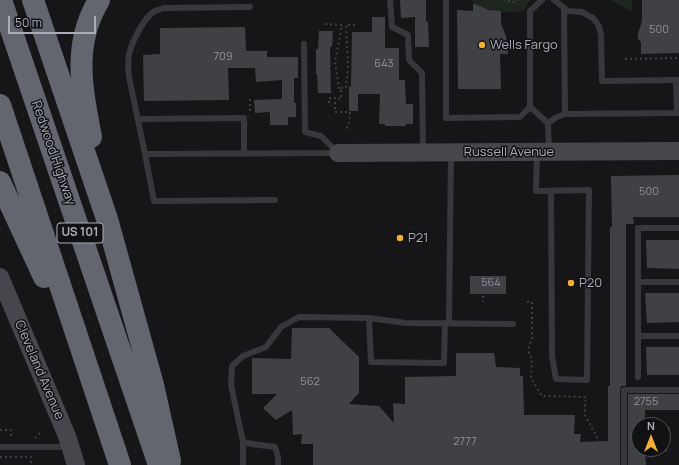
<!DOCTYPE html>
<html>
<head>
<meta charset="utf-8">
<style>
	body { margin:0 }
	#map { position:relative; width:679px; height:465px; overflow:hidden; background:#161618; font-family:Manrope,sans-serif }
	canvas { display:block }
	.north { position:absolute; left:631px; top:417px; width:40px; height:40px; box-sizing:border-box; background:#111113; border:1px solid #4d4f55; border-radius:50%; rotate:0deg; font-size:11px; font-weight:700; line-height:16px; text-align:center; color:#a8adb8 }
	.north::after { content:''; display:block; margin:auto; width:14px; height:18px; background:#f2b134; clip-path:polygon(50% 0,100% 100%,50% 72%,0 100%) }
	.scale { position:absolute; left:8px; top:16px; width:88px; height:18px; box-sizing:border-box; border:2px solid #a8adb8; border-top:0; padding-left:5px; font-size:12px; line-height:14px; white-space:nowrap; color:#a8adb8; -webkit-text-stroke:3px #111113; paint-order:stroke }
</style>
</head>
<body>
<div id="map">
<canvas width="679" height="465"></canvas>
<div class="north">N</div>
<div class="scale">50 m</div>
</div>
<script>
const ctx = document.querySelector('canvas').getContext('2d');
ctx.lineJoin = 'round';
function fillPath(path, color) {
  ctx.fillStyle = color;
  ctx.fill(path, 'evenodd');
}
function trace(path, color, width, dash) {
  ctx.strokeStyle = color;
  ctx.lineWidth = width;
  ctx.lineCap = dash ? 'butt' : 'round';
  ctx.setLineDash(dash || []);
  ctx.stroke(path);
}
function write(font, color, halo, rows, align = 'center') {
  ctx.font = font + ' Manrope,sans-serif';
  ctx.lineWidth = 3;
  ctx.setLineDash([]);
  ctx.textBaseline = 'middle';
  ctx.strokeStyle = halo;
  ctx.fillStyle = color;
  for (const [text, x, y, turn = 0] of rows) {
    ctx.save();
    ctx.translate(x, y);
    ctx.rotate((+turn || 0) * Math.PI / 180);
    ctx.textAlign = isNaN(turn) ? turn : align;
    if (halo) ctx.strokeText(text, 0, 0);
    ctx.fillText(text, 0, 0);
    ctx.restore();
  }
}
fillPath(new Path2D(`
	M471 0H532L527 4 524 11C509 13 481 12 471 0Z
	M611 0H632V12Z`), '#1e261f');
fillPath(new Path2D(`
	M663 425 670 427 667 452H659V449H663Z`), '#2c353c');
fillPath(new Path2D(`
	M400 0H426V22L428 21 429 47H415V17L401 18Z
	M642 0H679V53L641 54V42L638 39V34L642 21Z
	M473 3 489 10 501 11V24L506 36 508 54H500L501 89H458L457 10 473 11Z
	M372 17H385V48H399V80H405L406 104H413V124H406V126H385V124H379L380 94H358V111H349V86L351 87 352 32H372Z
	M245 27 246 51H267V57H298V78H294V103H296V117H288V125H270V112L255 113 254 100 282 99V80L256 82 255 68H228L229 100 144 101 143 55 160 54V28Z
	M319 31H333L332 47H330L331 93H318L317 74H316V49H318Z
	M679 175V217H633L634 224H626V386H621L620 390V465H313V444H301L302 434 293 435 292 410 276 420 263 408 277 394H252V358L291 359 292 328H329L359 357V393L349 404 379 406 394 423 393 403 405 404V377L456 376V353H494L496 367 520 368V376H523L524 415H575L574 434H581L580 442 608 441V386H610V227H612L611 176Z
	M646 240H679V269L647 268Z
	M470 276H506V294H470Z
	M645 293H679V322L647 323Z
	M646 347H679V375H647Z
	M628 394H679V410H645V425H639V449H645L646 465H628Z`), '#404145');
trace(new Path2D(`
	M503 0 515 2 518 0
	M325 24 342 25 335 62 339 88H341V99L335 98
	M625 59 679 58
	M341 88H346L348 65 346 25H358
	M249 100H250V112
	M329 103V98H335V112H350L349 124 346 130
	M483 296V302
	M527 302H532V339L529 346V353L532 359 531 378 542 396 586 397 585 405V415L598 439 600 465
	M0 430H11V438
	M35 438 41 432
	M0 457H31V465`), '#3d3f44', 2, [2, 3]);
trace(new Path2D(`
	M390 0 392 27 408 35 409 60 422 73 423 151
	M446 0V118L520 117 530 107
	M542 0 530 11V107L548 123
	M554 0 568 11 582 12 593 18 599 26 601 35 602 81 679 80
	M250 7 164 8C161 9 158 10 155 11 144 17 132 42 129 54 128 61 128 69 129 77L145 154 337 153
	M564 8 565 114 677 113 676 80
	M304 44 305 132 321 136 337 152
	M138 119 244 118V154
	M549 150 548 123 557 117 565 114
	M145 154 154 201 275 200
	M537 154 536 191 589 190 587 380 556 379 552 356 551 191
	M638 282H679
	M369 318 371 362 444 363 445 323
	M449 323 451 154
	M638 336H679
	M638 377V228H679
	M243 442 252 444 275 447 278 457V465
	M0 447H68
	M243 465V442L231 385 232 366 243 356 266 347 281 327 299 317 369 318 406 323 513 324
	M624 465V390H679`), '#37383d', 6);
trace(new Path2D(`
	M338 153 679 151
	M0 277 67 436 76 465`), '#45474d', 18);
trace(new Path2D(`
	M1 0 159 465
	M33 0 107 219 153 385 170 461
	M0 105 120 465
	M91 137C82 89 72 45 99 0
	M0 182 44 277`), '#63666e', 22);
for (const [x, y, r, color] of [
	[482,45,4,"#f2b134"],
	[400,238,4,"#f2b134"],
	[571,283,4,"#f2b134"]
]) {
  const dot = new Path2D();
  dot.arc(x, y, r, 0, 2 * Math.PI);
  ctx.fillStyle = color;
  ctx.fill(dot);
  trace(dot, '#111113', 1.5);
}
write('11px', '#8e929b', null, [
	["500",659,30],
	["709",223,57],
	["643",384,64],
	["500",649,192],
	["564",491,283],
	["562",310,382],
	["2755",646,402],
	["2777",465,442]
]);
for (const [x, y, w] of [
	[80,233,46]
]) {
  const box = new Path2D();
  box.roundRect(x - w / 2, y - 10, w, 20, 3);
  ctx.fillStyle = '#111113';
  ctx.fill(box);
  trace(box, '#a8adb8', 1);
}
write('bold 12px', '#a8adb8', null, [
	["US 101",80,233]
]);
write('13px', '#a8adb8', '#111113', [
	["Wells Fargo",490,45],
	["P21",408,238],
	["P20",579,283]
], 'left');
write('13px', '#a8adb8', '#111113', [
	["Russell Avenue",509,152],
	["Redwood Highway",53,153,71],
	["Cleveland Avenue",39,370,67]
]);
</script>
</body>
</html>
